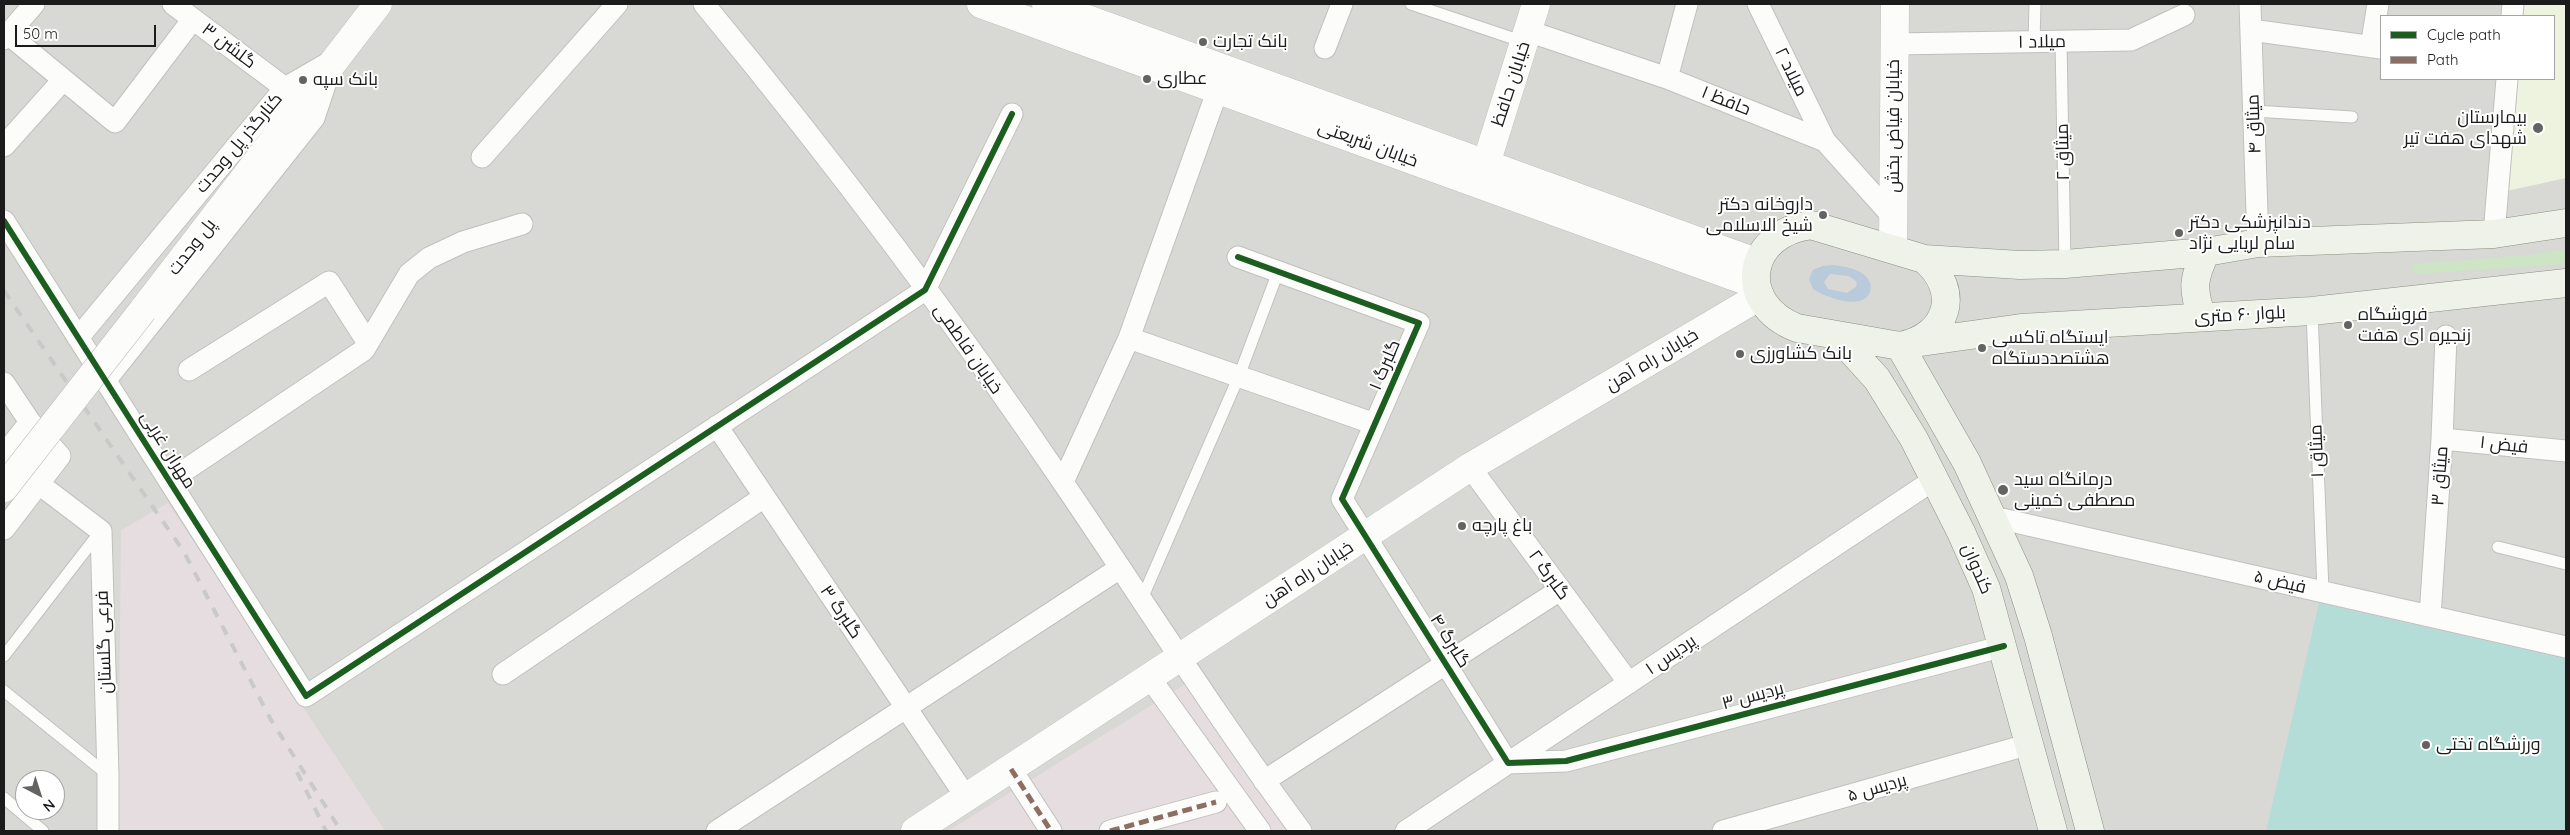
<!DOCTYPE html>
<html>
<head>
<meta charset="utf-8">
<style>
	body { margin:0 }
	#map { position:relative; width:2570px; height:835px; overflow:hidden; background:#e9e9e4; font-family:Quicksand,sans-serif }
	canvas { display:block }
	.frame { position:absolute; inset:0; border:5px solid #1b1b1b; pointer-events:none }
	.legend { position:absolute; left:2380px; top:15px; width:175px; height:65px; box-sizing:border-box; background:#fff; border:1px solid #a4a4a4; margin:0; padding:6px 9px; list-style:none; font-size:15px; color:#1b1b1b }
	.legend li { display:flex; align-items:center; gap:10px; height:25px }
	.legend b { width:25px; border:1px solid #a4a4a4 }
	.north { position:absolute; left:15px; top:770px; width:50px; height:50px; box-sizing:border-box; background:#fff; border:1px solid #a4a4a4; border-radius:50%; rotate:140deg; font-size:14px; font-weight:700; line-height:20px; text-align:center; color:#1b1b1b }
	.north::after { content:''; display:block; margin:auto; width:18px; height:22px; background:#636361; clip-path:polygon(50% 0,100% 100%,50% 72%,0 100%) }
	.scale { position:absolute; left:15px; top:25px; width:141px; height:22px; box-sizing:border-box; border:2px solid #1b1b1b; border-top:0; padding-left:6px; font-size:15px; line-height:18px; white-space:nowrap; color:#1b1b1b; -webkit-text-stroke:4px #fff; paint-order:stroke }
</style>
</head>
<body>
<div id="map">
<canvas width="2570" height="835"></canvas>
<div class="frame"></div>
<ul class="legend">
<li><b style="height:6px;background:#1b5e20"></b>Cycle path</li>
<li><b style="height:6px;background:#8d6e63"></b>Path</li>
</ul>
<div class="north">N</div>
<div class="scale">50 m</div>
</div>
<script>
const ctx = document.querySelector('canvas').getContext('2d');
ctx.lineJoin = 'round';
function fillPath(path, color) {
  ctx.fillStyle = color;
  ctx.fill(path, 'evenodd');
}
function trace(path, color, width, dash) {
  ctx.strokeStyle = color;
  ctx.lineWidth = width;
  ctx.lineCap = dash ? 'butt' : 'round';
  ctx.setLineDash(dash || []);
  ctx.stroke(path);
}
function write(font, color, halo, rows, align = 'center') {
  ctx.font = font + ' Quicksand,Cairo,sans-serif';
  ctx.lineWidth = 4;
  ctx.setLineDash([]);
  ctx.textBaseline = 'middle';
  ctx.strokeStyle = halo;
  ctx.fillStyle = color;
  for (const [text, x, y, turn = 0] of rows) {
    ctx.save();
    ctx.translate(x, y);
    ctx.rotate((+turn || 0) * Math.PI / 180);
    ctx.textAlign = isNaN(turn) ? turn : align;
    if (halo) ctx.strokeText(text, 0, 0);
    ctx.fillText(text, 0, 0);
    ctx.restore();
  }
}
fillPath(new Path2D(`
	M4 4H2566V831H4ZM2381 16H2554V79H2381ZM25 780H55V810H25Z`), '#d8d8d5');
fillPath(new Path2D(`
	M168 503 299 701 385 831H118L121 530Z
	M1202 674 1305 831H948Z`), '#e6dde0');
fillPath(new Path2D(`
	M2523 4H2566V178L2502 192 2515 79H2554V16H2522Z`), '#eef3df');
fillPath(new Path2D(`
	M2566 249V264L2414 274V264L2530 255Z`), '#cee5c5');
fillPath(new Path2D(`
	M2319 603 2566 659V831H2266Z`), '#b3ddd6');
fillPath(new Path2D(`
	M1833 265C1847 267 1867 269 1871 286 1870 314 1826 298 1813 289L1809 279 1813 270 1823 266ZM1830 274 1849 276 1857 282 1856 287 1847 293 1828 289 1824 282Z`), '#b9cbda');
const service = new Path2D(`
	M1411 4 1524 42
	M2061 41 2065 264
	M2034 42 2035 4
	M2254 111 2352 117
	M2312 311 2323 591
	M2498 547 2566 564
	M1141 601 1239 376 1278 272
	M4 656 99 533
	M4 691 108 775
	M4 798 43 831`);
const minor = new Path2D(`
	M173 4 285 88
	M704 4C831 158 952 318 1064 484 1143 600 1218 719 1301 831
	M1758 4 1825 141
	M2250 4 2258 243
	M2512 16 2513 4
	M2251 30 2381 48
	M1528 31 1667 78 1825 141 1894 218
	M8 34 115 122 193 19
	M4 39 34 4
	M1894 44 2131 40 2184 15
	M2371 47 2378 4
	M1325 48 1342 4
	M1667 78 1687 4
	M4 146 63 80
	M482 157 617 4
	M4 221 306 696 925 290 1012 114
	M2494 234 2507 79
	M1238 257 1419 323 1342 499 1508 763 1566 761 2004 646
	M78 338 285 88 330 62
	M1129 338 1375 424
	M189 370 329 282 368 343
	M105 381 314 118 328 76
	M4 383 30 422 60 456 4 529
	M717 426 966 797
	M2442 439 2566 451
	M4 455 30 422
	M1470 467 1629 683
	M169 481 364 350 409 274 429 258 463 242 522 224
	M1063 482 1129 338 1218 89
	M39 484 101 531 108 775V831
	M1993 517 2566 647
	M2430 616 2442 439 2446 336
	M503 674 764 497
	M1150 678 1260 831
	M1011 769 1051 831
	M1264 781 1560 590
	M717 831 1120 568
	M1110 831 1216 802
	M1406 831 1935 479
	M1723 831 2030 744`);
const tertiary = new Path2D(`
	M981 4 1755 284
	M1046 4 1758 263
	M1486 164 1536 4
	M1893 249 1895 4
	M143 310 378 4
	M915 831 1470 467 1760 296`);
const secondary = new Path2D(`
	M1811 225 1924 259C1962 291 1948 337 1900 346L1797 328C1735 304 1746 233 1811 225Z
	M1924 259 2020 265 2065 264 2206 252 2258 243 2494 234 2566 223
	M2202 317C2192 289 2193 278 2206 252
	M1837 335 1877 379 1914 439 1961 532 1986 588 2053 831
	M1914 343 2021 328 2312 311 2566 283
	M1900 346 1967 463 2019 576 2038 636 2090 831`);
trace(service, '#c0c0be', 13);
trace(minor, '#c0c0be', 23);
trace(tertiary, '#c0c0be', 29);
trace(secondary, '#8b917e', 29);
trace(service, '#fcfcfb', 11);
trace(minor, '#fcfcfb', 21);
trace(tertiary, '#fcfcfb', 28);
trace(secondary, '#eff2e9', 28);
trace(new Path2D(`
	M4 291 184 552 271 720 341 831
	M297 772 326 831`), '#c9c9c8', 4, [10, 10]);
const tertiaryBridge = new Path2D(`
	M4 488 143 310`);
trace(tertiaryBridge, '#c0c0be', 29, []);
trace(tertiaryBridge, '#fcfcfb', 28);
trace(new Path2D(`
	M1011 769 1051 831
	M1110 831 1216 802`), '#8d6e63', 5, [10, 5]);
trace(new Path2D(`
	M4 221 306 696 925 290 1012 114
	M1238 257 1419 323 1342 499 1508 763 1566 761 2004 646`), '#1b5e20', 6);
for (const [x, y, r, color] of [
	[1203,42,5,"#636361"],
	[1147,79,5,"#636361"],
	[303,80,5,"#636361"],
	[2538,128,6,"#636361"],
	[1823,215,5,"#636361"],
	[2179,233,5,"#636361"],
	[2348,325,5,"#636361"],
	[1982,348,5,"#636361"],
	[1740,354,5,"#636361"],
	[2003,490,6,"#636361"],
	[1462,526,5,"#636361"],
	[2426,745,5,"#636361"]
]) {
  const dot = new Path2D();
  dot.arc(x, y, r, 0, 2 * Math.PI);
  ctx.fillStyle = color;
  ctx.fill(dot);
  trace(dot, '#fff', 2);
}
write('18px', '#1b1b1b', '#fff', [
	["بانک تجارت",1213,42],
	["عطاری",1157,79],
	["بانک سپه",313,80],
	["بیمارستان",2527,118,"right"],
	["شهدای هفت تیر",2527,139,"right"],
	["داروخانه دکتر",1813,205,"right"],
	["شیخ الاسلامی",1813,226,"right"],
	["دندانپزشکی دکتر",2189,223],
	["سام لریایی نژاد",2189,244],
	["فروشگاه",2358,315],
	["زنجیره ای هفت",2358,336],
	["ایستگاه تاکسی",1992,338],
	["هشتصددستگاه",1992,359],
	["بانک کشاورزی",1750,354],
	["درمانگاه سید",2014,480],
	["مصطفی خمینی",2014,501],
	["باغ پارچه",1472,526],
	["ورزشگاه تختی",2436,745]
], 'left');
write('18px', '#1b1b1b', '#fff', [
	["میلاد ۱",2042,42,-1],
	["گلشن ۳",229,46,37],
	["میلاد ۲",1791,72,64],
	["خیابان حافظ",1511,84,-72],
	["حافظ ۱",1726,101,22],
	["میثاق ۴",2254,124,-92],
	["خیابان فیاض بخش",1894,126,-90],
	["کنارگذر پل وحدت",239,143,-50],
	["خیابان شریعتی",1368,144,20],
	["میثاق ۲",2063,152,-91],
	["پل وحدت",192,247,-52],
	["بلوار ۶۰ متری",2240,315,-3],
	["خیابان فاطمی",968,349,55],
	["خیابان راه آهن",1652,360,-31],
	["گلبرگ ۱",1385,365,-67],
	["فیض ۱",2504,445,6],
	["مهران غربی",168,450,58],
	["میثاق ۱",2317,451,-92],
	["میثاق ۳",2440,476,-86],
	["کندوان",1977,569,67],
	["خیابان راه آهن",1308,574,-33],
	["گلبرگ ۲",1549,575,54],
	["فیض ۵",2280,582,13],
	["گلبرگ ۳",841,612,56],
	["گلبرگ ۴",1450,641,58],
	["فرعی گلستان",104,642,-92],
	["پردیس ۱",1671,655,-34],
	["پردیس ۳",1753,696,-15],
	["پردیس ۵",1877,788,-16]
]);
</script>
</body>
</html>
